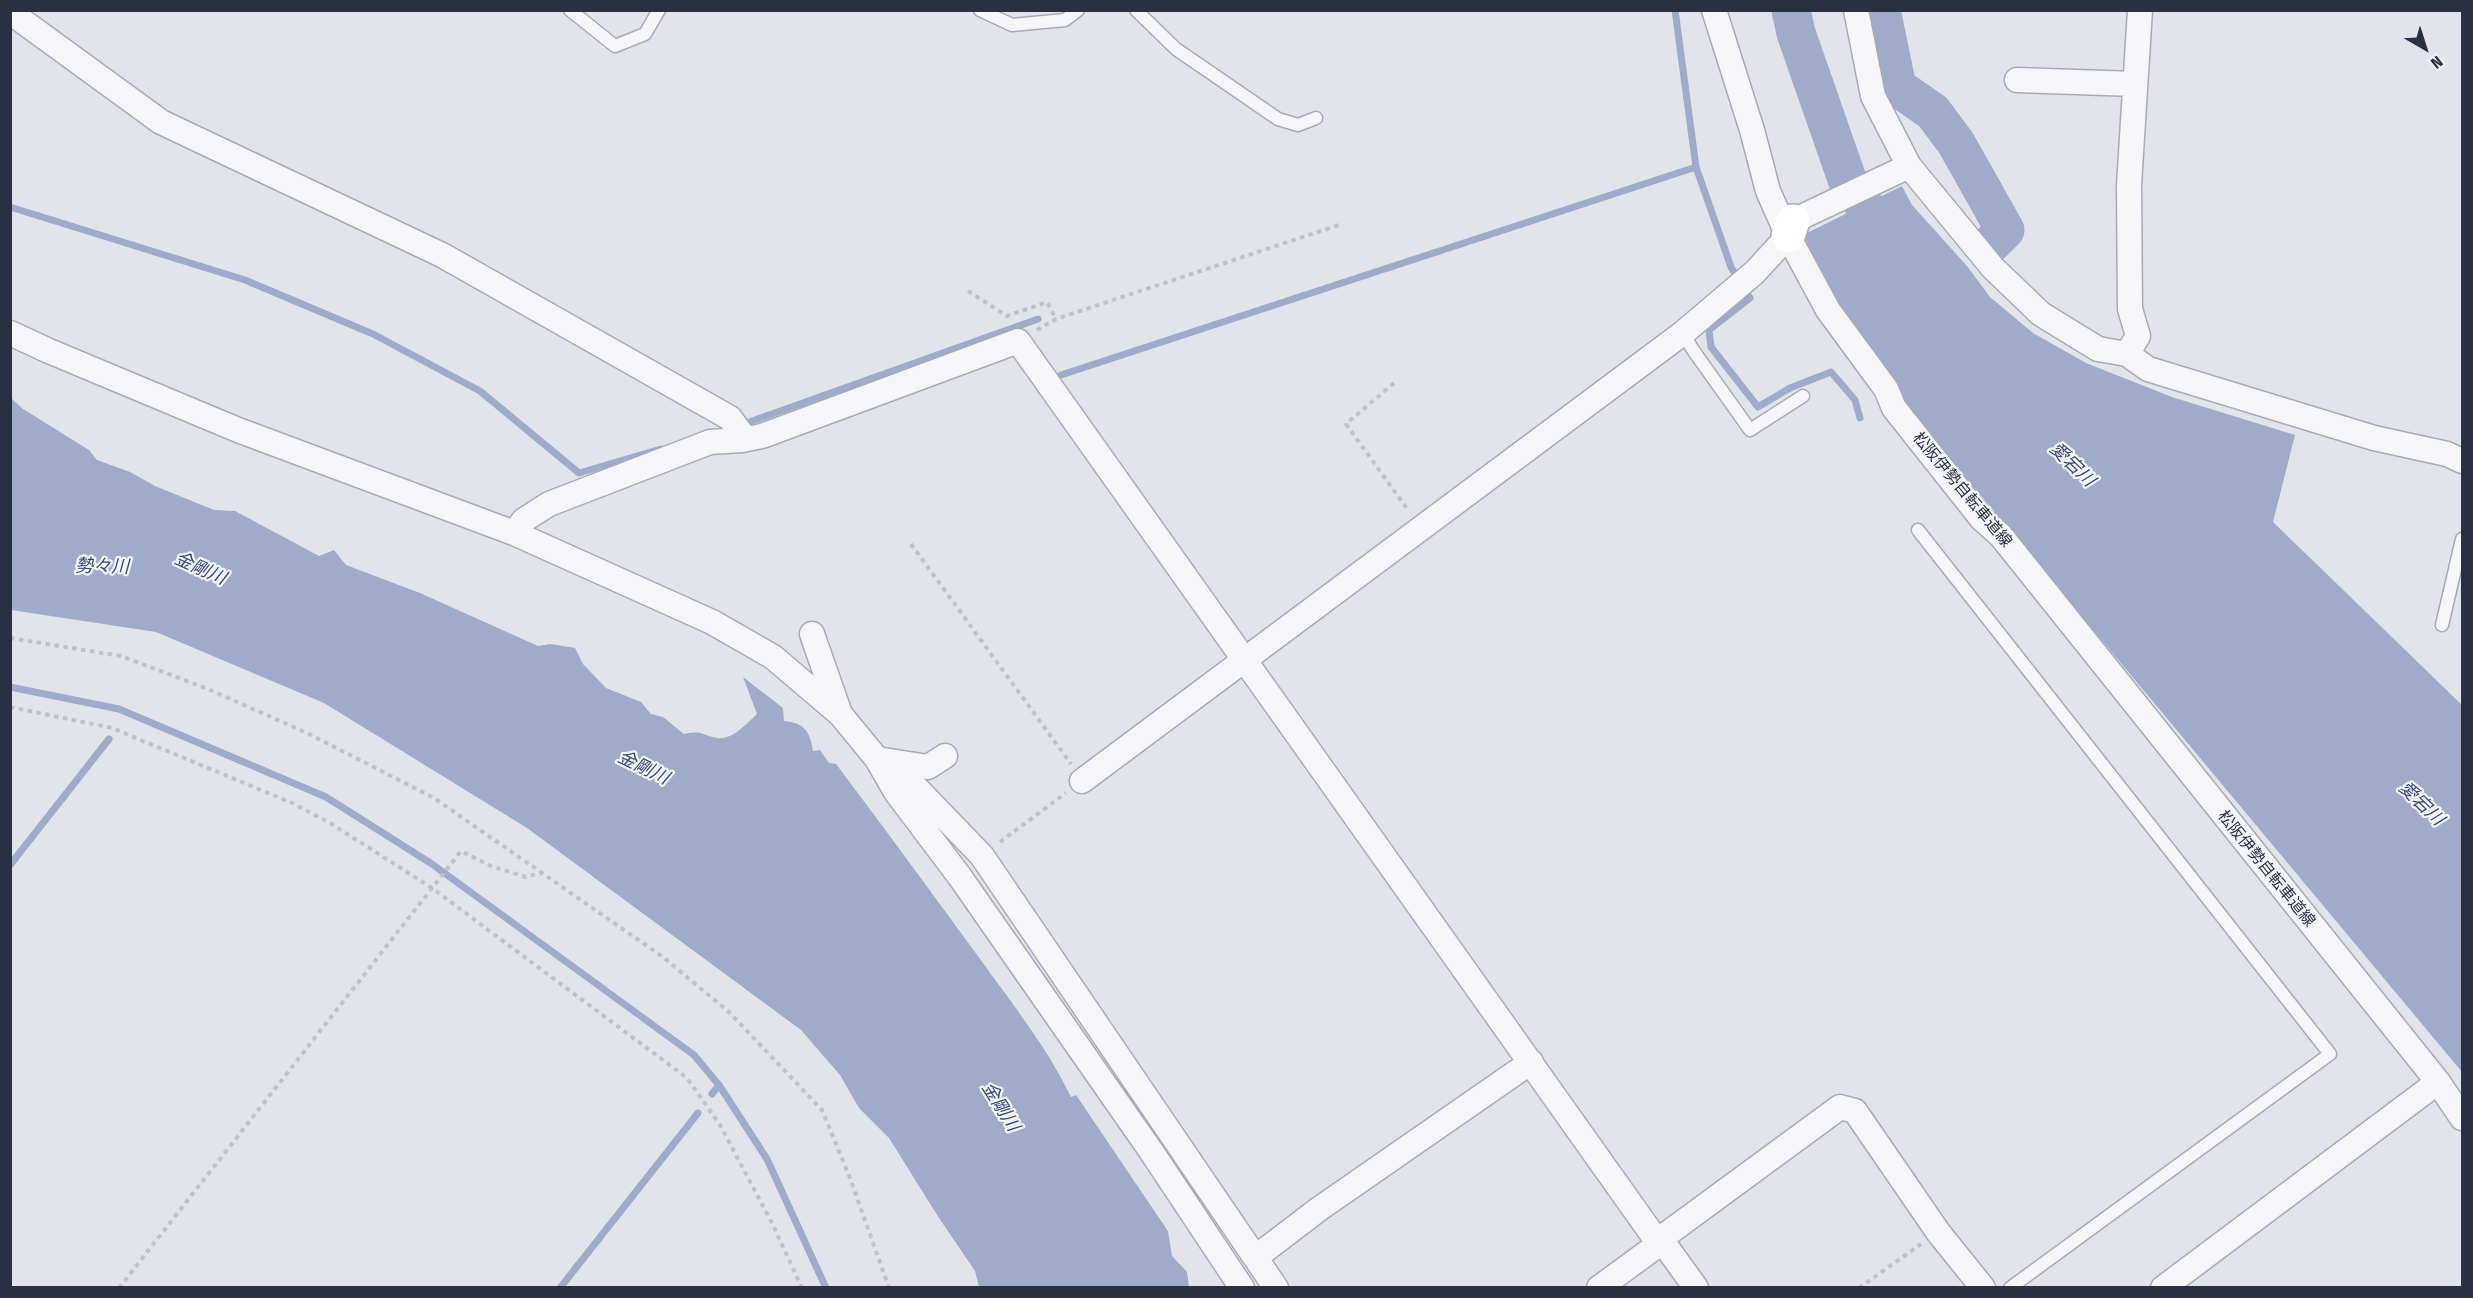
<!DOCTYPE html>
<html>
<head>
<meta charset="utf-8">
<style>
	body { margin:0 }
	#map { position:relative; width:2473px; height:1298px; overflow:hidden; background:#e3e4eb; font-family:"Fira Sans Condensed",sans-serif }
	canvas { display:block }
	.frame { position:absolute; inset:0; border:12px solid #2b2f42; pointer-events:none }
	.north { position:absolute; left:2395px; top:18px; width:60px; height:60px; -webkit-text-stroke:4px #f3f4f8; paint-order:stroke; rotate:141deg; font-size:16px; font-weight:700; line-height:24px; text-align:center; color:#2b2f42 }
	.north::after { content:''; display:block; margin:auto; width:21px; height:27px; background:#2b2f42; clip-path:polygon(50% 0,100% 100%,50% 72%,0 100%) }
</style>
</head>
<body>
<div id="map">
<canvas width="2473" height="1298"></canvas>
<div class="frame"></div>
<div class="north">N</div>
</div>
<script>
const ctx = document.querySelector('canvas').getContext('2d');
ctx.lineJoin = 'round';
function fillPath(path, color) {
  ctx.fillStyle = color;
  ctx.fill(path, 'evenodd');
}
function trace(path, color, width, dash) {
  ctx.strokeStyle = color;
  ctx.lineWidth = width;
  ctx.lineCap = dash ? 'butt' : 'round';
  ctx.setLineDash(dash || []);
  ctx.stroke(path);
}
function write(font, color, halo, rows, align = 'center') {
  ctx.font = font + ' "Fira Sans Condensed","Noto Sans JP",sans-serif';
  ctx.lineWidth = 4.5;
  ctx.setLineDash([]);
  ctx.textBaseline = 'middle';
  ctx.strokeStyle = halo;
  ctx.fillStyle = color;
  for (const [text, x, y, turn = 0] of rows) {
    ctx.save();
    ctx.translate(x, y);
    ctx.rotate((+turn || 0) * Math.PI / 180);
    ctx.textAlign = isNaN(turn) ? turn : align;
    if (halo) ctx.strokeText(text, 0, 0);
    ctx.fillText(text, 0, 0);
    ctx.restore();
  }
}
fillPath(new Path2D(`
	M1902 186 1912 205 1967 266 1990 297 2033 333 2086 363 2172 397 2295 435 2273 522 2462 705V1072L1908 408 1837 303 1803 235Z
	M11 398 23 409 89 450 97 460 130 472 155 486 214 510 235 511 319 556 334 550 346 565 420 593 538 646 550 644 575 648 583 664 606 688 641 702 651 714 663 717 684 734C705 730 700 735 717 738 733 740 746 724 757 714L743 677 783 708 784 721C805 723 810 732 813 751L820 750 829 763 836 764C886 830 934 896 983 963 1014 1006 1048 1049 1071 1097L1076 1095 1168 1231 1172 1256 1187 1272 1189 1287H979L975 1271 939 1218 889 1138 859 1108 840 1075 801 1030 527 828 324 703 156 632 11 610Z`), '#a0abc9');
trace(new Path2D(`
	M1675 10 1696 167
	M10 207 245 280 373 334 480 391 579 473 661 449
	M1061 375 1696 167 1731 267 1750 298 1709 330 1711 347 1758 407 1790 388 1831 372 1855 400 1860 418
	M741 425 1038 319
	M10 687 119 709 326 797 432 864 694 1055 719 1085 767 1159 826 1288
	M10 865 109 739
	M712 1094 719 1085
	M560 1288 698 1113`), '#a0abc9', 7);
trace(new Path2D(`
	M1791 10 1796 33 1847 179 1892 249
	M1881 10 1897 87 1933 112 1956 143 2005 230 1991 244`), '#a0abc9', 39);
const lane = new Path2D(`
	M570 10 615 46 645 34 659 10
	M980 10 1012 25 1065 20 1078 10
	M1136 10 1176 49 1278 119 1298 125 1316 118
	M1683 333 1693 350 1750 430 1803 396
	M1918 530 2330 1054 2010 1288
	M2442 625 2462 539`);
const street = new Path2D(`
	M1714 10 1752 130 1768 191 1788 236 1828 310 1886 389 1894 408 1982 519 2001 536 2438 1082 2462 1118
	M1856 10 1873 96 1909 166 1993 268 2041 314 2098 349 2127 354 2148 369 2374 438 2447 454 2462 461
	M10 12 161 122 442 255 730 418 741 433 742 440
	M2017 80 2135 84
	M1793 221 1909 166
	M10 333 49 351 238 430 514 533 712 622 773 657 840 714 877 759 896 792 960 877 1151 1151 1242 1288
	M2127 354 2138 336 2130 309 2129 185 2140 10
	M514 533 524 520 549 504 710 442 742 440 762 436 1018 341 1652 1234 1660 1238 1671 1231 1840 1107 1855 1111 1938 1232 1983 1288
	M812 634 840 714
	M945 756 928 767 877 759 902 773 982 856 1276 1288
	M1082 781 1683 333 1755 272 1788 236
	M1256 1257 1319 1209 1531 1062
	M1599 1288 1655 1247 1660 1238 1696 1288
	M2163 1288 2438 1082`);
const secondary = new Path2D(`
	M1788 236 1793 221`);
trace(lane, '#a8aab5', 15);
trace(street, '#a8aab5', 27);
trace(secondary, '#a8aab5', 36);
trace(new Path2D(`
	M968 291 1007 316 1047 302 1056 319
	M1037 330 1056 319 1342 224
	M1394 383 1346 424 1408 510
	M911 544 1071 764
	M10 638 121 656 208 689 307 733 434 798 663 957 729 1012 822 1110 850 1178 889 1288
	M10 707 112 728 292 803 330 823 432 888 687 1078 720 1125 772 1223 802 1288
	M1000 842 1066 793
	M119 1288 461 851 491 866 526 877 541 873
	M1859 1288 1921 1244`), '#c1c2c9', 4, [4.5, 4.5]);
trace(lane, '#f6f6f9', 12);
trace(street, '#f6f6f9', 24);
trace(secondary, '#fff', 33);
write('16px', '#2b2f42', '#f3f4f8', [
	["松阪伊勢自転車道線",1962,490,50],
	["松阪伊勢自転車道線",2266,869,51]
]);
write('italic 18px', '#374574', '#f3f4f8', [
	["愛宕川",2072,465,44],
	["勢々川",102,567,1],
	["金剛川",200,569,24],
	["金剛川",643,768,26],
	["愛宕川",2421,804,44],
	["金剛川",1000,1107,58]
]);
</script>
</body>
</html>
